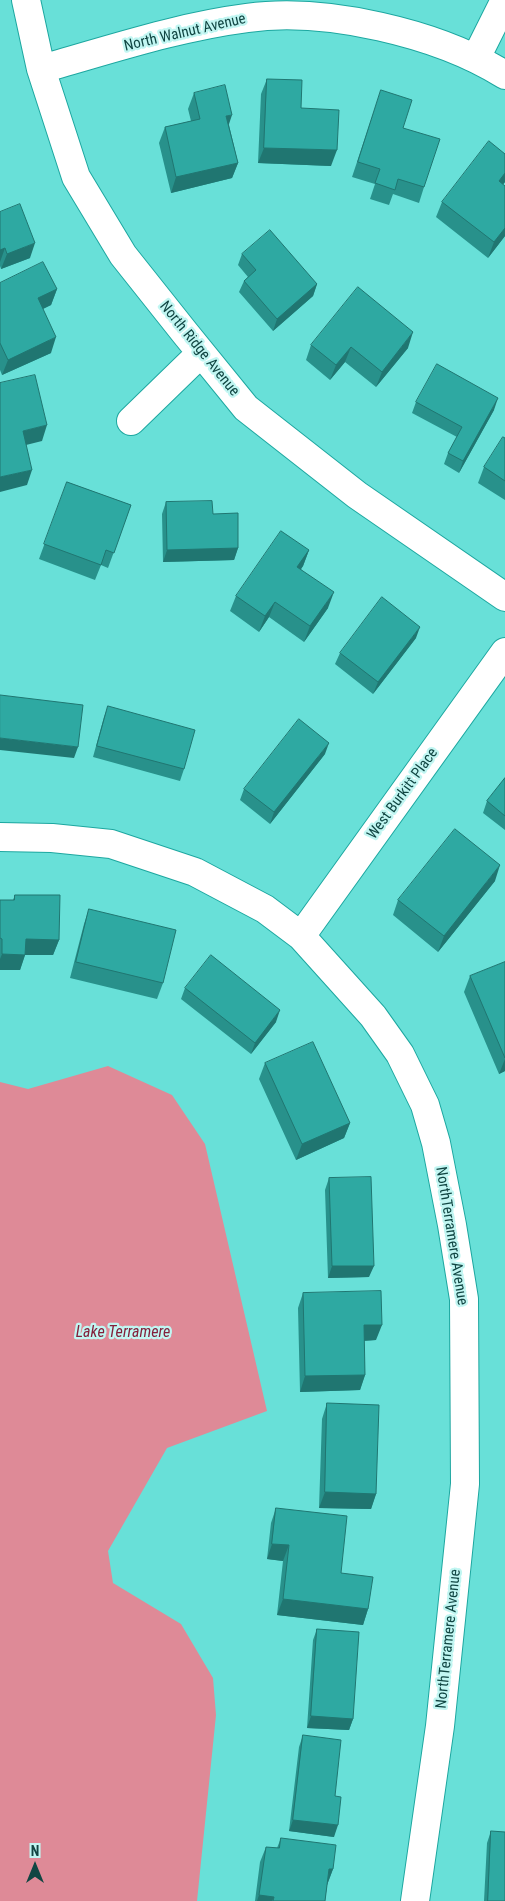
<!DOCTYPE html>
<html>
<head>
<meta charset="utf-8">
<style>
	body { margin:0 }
	#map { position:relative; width:505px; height:1901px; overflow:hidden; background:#68e0d8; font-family:"Roboto Condensed",sans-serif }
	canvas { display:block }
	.north { position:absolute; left:10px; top:1841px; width:50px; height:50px; -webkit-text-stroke:4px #c1f6f2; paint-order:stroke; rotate:0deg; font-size:14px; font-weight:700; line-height:20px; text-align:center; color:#114643 }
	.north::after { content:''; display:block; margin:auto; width:18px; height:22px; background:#114643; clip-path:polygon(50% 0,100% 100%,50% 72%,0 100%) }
</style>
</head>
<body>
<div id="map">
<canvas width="505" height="1901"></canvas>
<div class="north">N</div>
</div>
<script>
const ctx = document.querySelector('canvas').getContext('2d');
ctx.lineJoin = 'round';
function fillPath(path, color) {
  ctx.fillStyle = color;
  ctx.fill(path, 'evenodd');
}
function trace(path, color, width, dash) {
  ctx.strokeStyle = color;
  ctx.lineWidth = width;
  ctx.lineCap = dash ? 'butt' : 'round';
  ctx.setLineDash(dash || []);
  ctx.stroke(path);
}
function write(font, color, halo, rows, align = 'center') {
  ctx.font = font + ' "Roboto Condensed",sans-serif';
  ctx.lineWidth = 4.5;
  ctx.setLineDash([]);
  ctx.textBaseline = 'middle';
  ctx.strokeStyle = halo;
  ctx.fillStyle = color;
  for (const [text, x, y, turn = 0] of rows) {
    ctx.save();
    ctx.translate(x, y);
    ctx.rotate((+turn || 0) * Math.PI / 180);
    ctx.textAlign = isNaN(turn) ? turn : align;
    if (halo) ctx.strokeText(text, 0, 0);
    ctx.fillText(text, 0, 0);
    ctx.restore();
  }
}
fillPath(new Path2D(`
	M108 1066 172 1095 205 1144 267 1411 167 1448 108 1551 113 1583 181 1624 213 1678 216 1715 197 1901H0V1082L28 1089Z`), '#de8a97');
const minor = new Path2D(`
	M26 0 41 69 76 177 123 255 185 333 246 408 357 495 505 597
	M476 58 505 0
	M41 69C109 50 177 27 247 18 325 7 438 33 505 75
	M131 421 201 353
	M0 837 52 838 111 844 195 872 265 909 301 936 373 1016 400 1054 425 1105 436 1143 452 1225 464 1299 465 1484 440 1726 415 1901
	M301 936 505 652`);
trace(minor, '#1da7a0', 30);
trace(minor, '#fff', 28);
fillPath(new Path2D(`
	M267 79 301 108 331 166 258 163 261 94Z
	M381 90 403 128 424 187 419 203 393 194 389 205 370 199 375 184 352 177Z
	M194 93 229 125 238 163 232 178 171 193 159 143 165 127 191 121 188 109Z
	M505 154V182L503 184 505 236 488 258 436 217 442 202Z
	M0 212 30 258 1 269 0 266Z
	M242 254 317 284 313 296 273 331 239 292 244 281 248 277 238 265Z
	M0 283 57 289 51 305 43 309 51 353 2 375 0 370Z
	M311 345 408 348 376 387 345 362 330 380 306 360Z
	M416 402 494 410 459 473 444 464 448 453 457 437 412 413Z
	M505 438V500L478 483 484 467Z
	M67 482 131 505 108 568 101 565 95 580 39 559Z
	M166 502 238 548 234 560 163 562 162 514Z
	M309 550 303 566 301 569 328 608 304 642 269 617 259 632 230 611 236 596Z
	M416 638 373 694 335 664 340 653Z
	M108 706 184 769 180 781 93 757 104 717Z
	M325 754 270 824 240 800 244 789Z
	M505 778V830L483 813 487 801Z
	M495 881 438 952 393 915 398 900Z
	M15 895 59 940 53 955H25L20 970H0V900H13Z
	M89 909 163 983 157 999 70 978 84 924Z
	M505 962V1071L499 1074 464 992 470 976Z
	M185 988 276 1022 251 1054 181 999Z
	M265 1063 350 1123 344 1138 296 1160 259 1079Z
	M329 1178 369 1277 328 1278 325 1190Z
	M303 1293 376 1340 364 1341 365 1375 360 1390 300 1392 298 1308Z
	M327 1403 376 1494 371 1509 319 1508 322 1419Z
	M276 1508 341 1573 368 1609 363 1625 277 1615 283 1561 267 1559 271 1523Z
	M317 1629 353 1719 349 1730 307 1728 313 1640Z
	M303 1735 335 1796 334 1837 289 1831 299 1747Z
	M491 1831 505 1901H484L487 1843Z
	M281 1838 333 1869 327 1885 325 1901H255L260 1862 266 1847 277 1848Z`), '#28918b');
fillPath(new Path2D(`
	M232 115 227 130 226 116Z
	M264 148 337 150 331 166 258 163Z
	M238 163 232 178 171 193 176 177Z
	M505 173V182L493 197 499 181Z
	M505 228V236L488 258 494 242Z
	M35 243 30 258 1 269 7 254Z
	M5 248 0 262V250Z
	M317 284 313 296 273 331 277 319Z
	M57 289 51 305 32 314 38 298Z
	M413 332 408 348 376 387 382 372Z
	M56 337 51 353 2 375 8 360Z
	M351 347 345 362 330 380 336 365Z
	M498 398 494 410 459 473 463 461Z
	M47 425 42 441 18 447 23 431Z
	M32 470 27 485 0 492V477Z
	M238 548 234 560 163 562 167 550Z
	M309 550 303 566 292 582 297 567Z
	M334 592 328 608 304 642 310 626Z
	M275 602 269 617 259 632 265 616Z
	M420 627 416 638 373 694 378 682Z
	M0 738 78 747 74 758 0 750Z
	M329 743 325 754 270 824 274 812Z
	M500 865 495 881 438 952 444 936Z
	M26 939 59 940 53 955H20Z
	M2 954 25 955 20 970H0V959Z
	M280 1010 276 1022 251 1054 255 1043Z
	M505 1059V1071L499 1074Z
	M350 1123 344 1138 296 1160 302 1144Z
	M332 1266H374L369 1277 328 1278Z
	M364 1325H382L376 1340 358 1341Z
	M365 1375 360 1390 300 1392 305 1376Z
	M325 1492 376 1494 371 1509 319 1508Z
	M272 1544 289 1545 283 1561 267 1559Z
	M283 1599 368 1609 363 1625 277 1615Z
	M311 1716 353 1719 349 1730 307 1728Z
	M293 1820 338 1825 334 1837 289 1831Z
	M329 1869H333L327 1885Z
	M259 1895 274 1897 272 1901H257Z`), '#207671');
const building = new Path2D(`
	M267 79 302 80 301 108 339 110 337 150 264 148Z
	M225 85 232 115 226 116 238 163 176 177 165 127 200 119 194 93Z
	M381 90 412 100 403 128 440 139 424 187 398 179 395 190 375 183 380 169 358 162Z
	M489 141 505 154V173L499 181 505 186V228L494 242 442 202Z
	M20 204 35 243 7 254 5 248 0 250V212Z
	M270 230 317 284 277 319 244 281 256 270 242 254Z
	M43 262 57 289 38 298 56 337 8 360 0 343V283Z
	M358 287 413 332 382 372 351 347 336 365 311 345Z
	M437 364 498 398 463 461 448 453 462 427 416 402Z
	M35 375 47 425 23 431 32 470 0 477V383Z
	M503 437 505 438V481L484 467Z
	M67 482 131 505 114 553 106 550 101 565 44 544Z
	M212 501 213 514 238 513V548L167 550 166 502Z
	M281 531 309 550 297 567 334 592 310 626 275 602 265 616 236 596Z
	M382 597 420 627 378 682 340 653Z
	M0 695 83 705 78 747 0 738Z
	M108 706 195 730 184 769 97 746Z
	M299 719 329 743 274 812 244 789Z
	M505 778V816L487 801Z
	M455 829 500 865 444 936 398 900Z
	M15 895H60L59 940 26 939 25 955 2 954V939L0 938V900H14Z
	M89 909 176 930 163 983 76 962Z
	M211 955 280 1010 255 1043 185 988Z
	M505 962V1058L470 976Z
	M313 1042 350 1123 302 1144 265 1063Z
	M371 1177 374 1266H332L329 1178Z
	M381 1291 382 1325H364L365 1375 305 1376 303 1293Z
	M327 1403 379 1405 376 1494 325 1492Z
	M276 1508 347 1516 341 1573 373 1577 368 1609 283 1599 289 1545 272 1544Z
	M317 1629 359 1632 353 1719 311 1716Z
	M303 1735 341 1740 335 1796 341 1797 338 1825 293 1820Z
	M491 1831 505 1832V1901H488Z
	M281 1838 336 1845 333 1869H329L325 1901H273L274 1897 259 1895 266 1847 279 1848Z`);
fillPath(building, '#2ea9a2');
trace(building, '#207671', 1);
write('15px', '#114643', '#c1f6f2', [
	["North Walnut Avenue",185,33,-13],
	["North Ridge Avenue",199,349,51],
	["West Burkitt Place",403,794,-54],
	["NorthTerramere Avenue",451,1236,81],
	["NorthTerramere Avenue",449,1639,-84]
]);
write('italic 16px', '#831f3a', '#c1f6f2', [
	["Lake Terramere",123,1333]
]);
</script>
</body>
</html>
